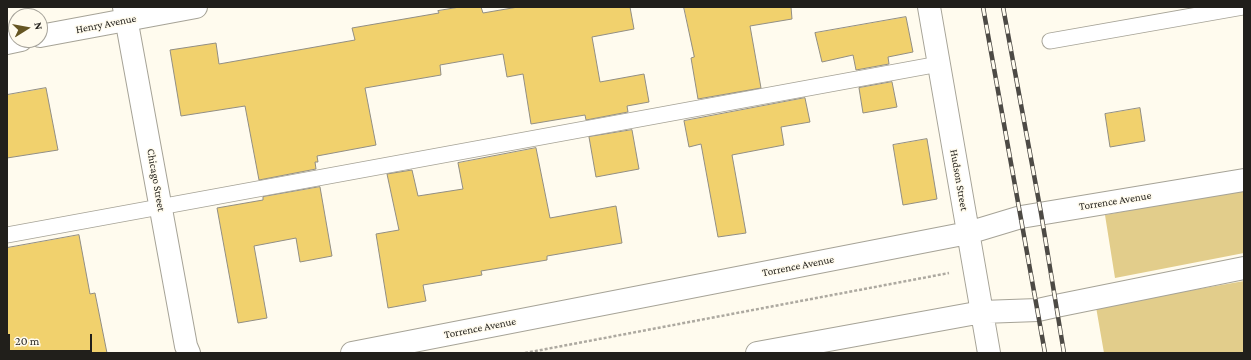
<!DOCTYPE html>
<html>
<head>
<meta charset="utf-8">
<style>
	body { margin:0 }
	#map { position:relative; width:1251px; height:360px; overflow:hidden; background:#fffbee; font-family:"Crimson Pro",serif }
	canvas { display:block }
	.frame { position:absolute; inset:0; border:8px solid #211f1b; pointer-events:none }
	.north { position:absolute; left:8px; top:8px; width:40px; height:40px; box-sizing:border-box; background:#fffbee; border:1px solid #a6a39a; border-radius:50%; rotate:79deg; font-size:11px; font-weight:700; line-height:16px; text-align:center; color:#211f1b }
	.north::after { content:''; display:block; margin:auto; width:14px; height:18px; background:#655522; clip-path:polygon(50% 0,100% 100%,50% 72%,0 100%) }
	.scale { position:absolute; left:8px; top:334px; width:84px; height:18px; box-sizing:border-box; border:2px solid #211f1b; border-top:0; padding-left:5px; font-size:12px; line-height:14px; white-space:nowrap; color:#211f1b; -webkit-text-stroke:3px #fffbee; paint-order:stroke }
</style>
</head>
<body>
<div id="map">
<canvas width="1251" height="360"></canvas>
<div class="frame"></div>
<div class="north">N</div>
<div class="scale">20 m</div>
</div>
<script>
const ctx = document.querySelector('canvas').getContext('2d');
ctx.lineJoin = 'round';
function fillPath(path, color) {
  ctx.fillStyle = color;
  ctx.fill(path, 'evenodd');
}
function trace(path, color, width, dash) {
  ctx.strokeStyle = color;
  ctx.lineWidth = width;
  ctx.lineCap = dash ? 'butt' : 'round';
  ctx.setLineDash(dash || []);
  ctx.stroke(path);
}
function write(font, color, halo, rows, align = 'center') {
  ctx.font = font + ' "Crimson Pro",serif';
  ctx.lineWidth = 3;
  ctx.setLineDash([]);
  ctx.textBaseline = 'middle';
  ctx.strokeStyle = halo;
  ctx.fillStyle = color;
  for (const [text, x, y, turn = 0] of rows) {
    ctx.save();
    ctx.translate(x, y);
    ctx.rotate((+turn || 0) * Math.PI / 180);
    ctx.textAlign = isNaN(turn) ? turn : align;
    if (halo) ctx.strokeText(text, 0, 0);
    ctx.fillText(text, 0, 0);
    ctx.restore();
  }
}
fillPath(new Path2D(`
	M1244 189V253L1115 278 1105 215Z
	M1244 281V353H1104L1096 307Z`), '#e2cd8b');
const building = new Path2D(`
	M460 7H481L483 13 518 7H630L634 29 592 37 600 82 644 74 649 102 627 106 628 112 586 120 585 115 531 124 523 74 507 77 503 54 440 65 441 75 365 88 376 145 317 156 318 162H315L316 169 259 180 245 106 181 116 170 50 216 43 219 64 355 40 352 28 439 13 438 11Z
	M684 7H791L792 19 750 26 761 88 698 99 691 58 694 57Z
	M906 17 913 52 888 57 889 64 856 70 853 55 822 62 815 33Z
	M892 82 897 107 863 113 859 88Z
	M46 88 58 150 7 158V95Z
	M805 98 810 122 781 127 784 145 732 155 746 233 718 237 701 144 689 147 684 121Z
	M1140 108 1145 141 1110 147 1105 114Z
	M632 130 639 169 596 177 589 137Z
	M927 139 937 199 903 205 893 145Z
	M536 148 550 218 616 206 622 243 547 256V260L481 271 482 275 423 285 426 301 388 308 376 234 399 230 387 174 412 170 418 196 463 189 458 163Z
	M320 187 332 256 300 262 296 238 254 246 267 318 238 323 217 208 263 200V197Z
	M79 235 90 294 95 293 107 353H7V248Z`);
fillPath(building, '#f1d16d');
trace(building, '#928e83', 1);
const lane = new Path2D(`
	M1050 41 1243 7
	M7 235 939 64`);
const street = new Path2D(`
	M929 7 989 353
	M40 36 196 7
	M7 43 21 40
	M352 353 968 233 1021 217 1244 180
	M757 353 982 312 1038 310 1056 306 1244 268`);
const secondary = new Path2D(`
	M124 7 186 346 189 353`);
trace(lane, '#a6a397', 17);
trace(street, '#a6a397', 24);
trace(secondary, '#a6a397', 24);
trace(new Path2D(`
	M525 353 949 273`), '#ada9a0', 2.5, [3, 2]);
trace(lane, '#fff', 15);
trace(street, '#fff', 22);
trace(secondary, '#fff', 22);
const rail = new Path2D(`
	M983 7 1045 353
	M1003 7 1041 213 1064 353`);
trace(rail, '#4d4a45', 4.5);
trace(rail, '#fffbee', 3, [9]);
write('11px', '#211f1b', '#fffbee', [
	["Henry Avenue",106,24,-11],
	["Chicago Street",156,180,80],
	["Hudson Street",959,180,80],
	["Torrence Avenue",1115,201,-9],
	["Torrence Avenue",798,266,-11],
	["Torrence Avenue",480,328,-11]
]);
</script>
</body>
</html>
